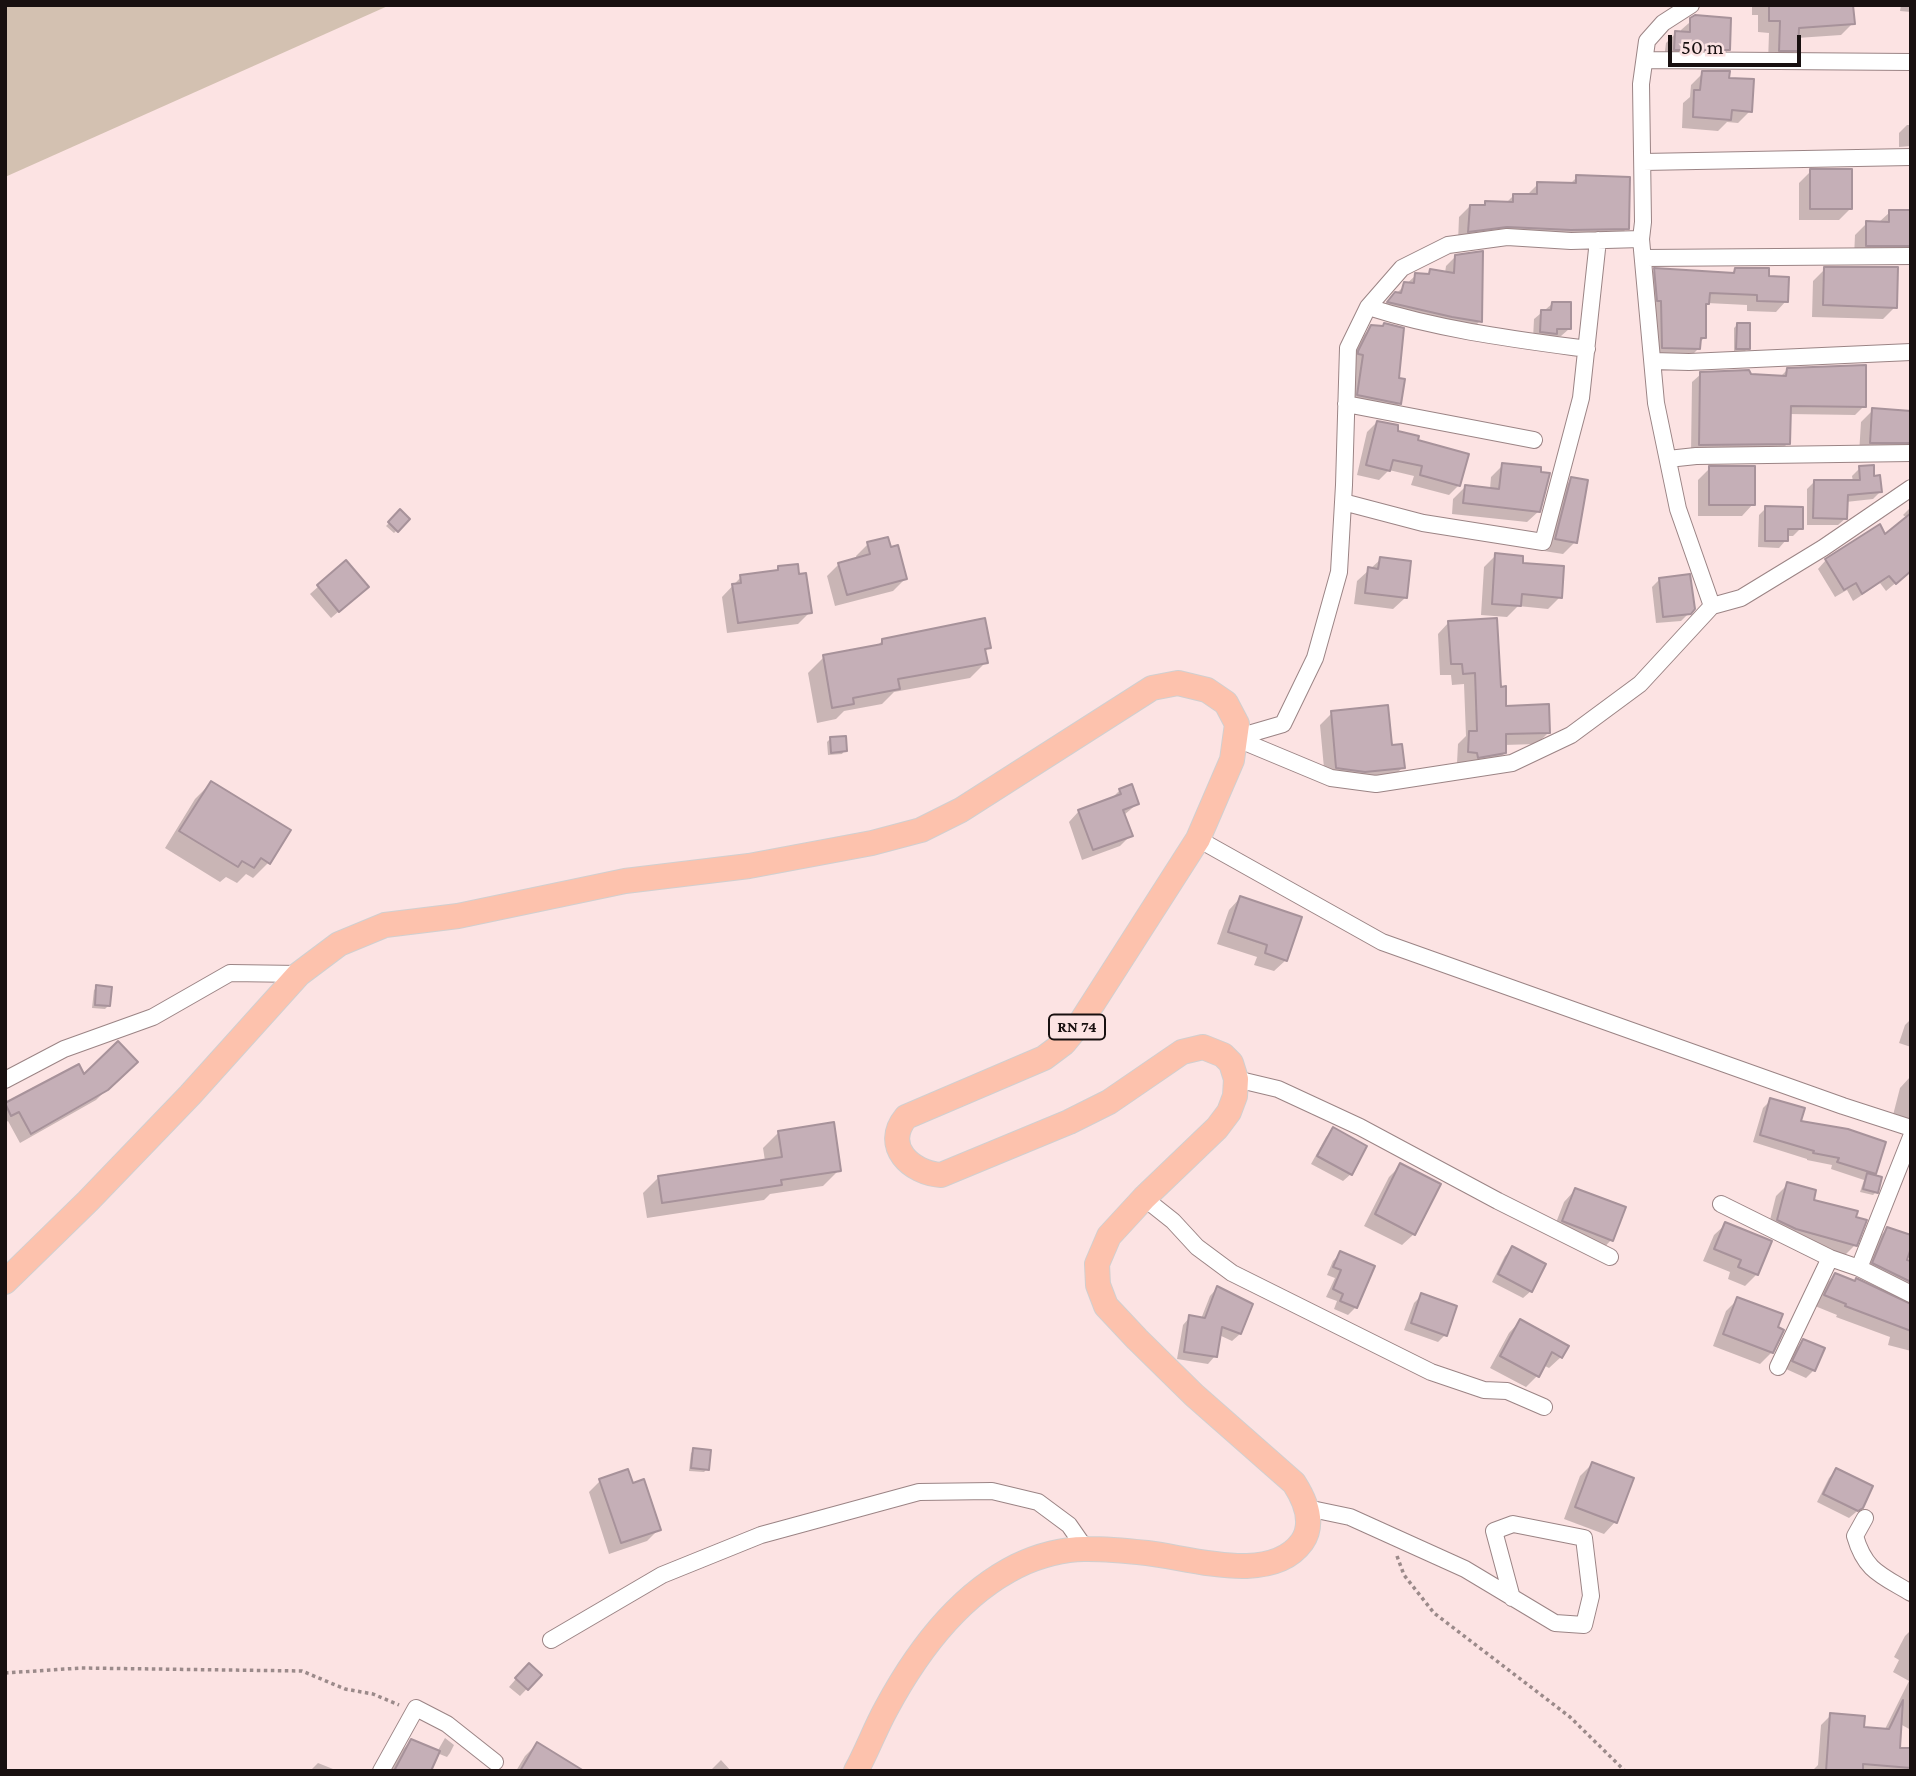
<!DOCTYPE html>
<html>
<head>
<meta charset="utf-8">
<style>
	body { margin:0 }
	#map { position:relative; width:1916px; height:1776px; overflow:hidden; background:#fce3e3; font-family:"Crimson Pro",serif }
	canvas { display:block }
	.frame { position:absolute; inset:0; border:7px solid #181010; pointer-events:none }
	.scale { position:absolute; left:1668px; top:35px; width:133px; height:32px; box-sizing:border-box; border:4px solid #181010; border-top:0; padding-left:9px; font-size:21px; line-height:24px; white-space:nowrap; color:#181010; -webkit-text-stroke:5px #fce3e3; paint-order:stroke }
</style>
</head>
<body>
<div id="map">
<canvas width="1916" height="1776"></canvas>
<div class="frame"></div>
<div class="scale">50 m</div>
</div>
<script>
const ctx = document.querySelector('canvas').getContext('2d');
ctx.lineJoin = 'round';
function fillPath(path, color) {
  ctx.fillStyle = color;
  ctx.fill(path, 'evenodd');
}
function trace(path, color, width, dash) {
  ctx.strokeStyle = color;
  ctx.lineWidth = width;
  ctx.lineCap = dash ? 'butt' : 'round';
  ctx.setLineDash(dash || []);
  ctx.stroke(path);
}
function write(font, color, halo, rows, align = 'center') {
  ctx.font = font + ' "Crimson Pro",serif';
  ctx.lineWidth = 5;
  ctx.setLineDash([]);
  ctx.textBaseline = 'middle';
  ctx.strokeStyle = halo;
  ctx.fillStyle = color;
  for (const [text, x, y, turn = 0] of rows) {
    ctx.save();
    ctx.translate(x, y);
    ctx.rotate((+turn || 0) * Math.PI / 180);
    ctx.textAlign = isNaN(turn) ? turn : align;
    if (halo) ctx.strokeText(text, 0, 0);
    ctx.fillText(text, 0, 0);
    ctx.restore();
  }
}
fillPath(new Path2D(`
	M5 5H390L5 177Z`), '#d3c1b1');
fillPath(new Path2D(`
	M1752 5H1852L1853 23 1841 35 1797 38 1796 50 1785 62H1768L1769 33 1758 32V15H1752Z
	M1901 5H1911V12L1900 11Z
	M1697 16 1730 18 1729 49 1718 60 1664 59 1666 43 1676 33H1681V30Z
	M1703 73 1727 79 1750 111 1738 123 1727 122 1718 131 1682 128 1683 103 1690 97 1691 85Z
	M1907 125H1911V146L1899 147V133Z
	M1811 171 1851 208 1839 220H1799V183Z
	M1577 177 1627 228 1616 239 1458 242 1459 217 1470 206 1481 207 1486 203H1506L1513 196 1527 195 1538 184H1570Z
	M1890 212 1911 246 1899 257H1854L1855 235 1867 223H1878Z
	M1456 256 1480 321 1470 331 1385 304 1416 275 1426 276 1430 271 1445 273 1446 266Z
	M1825 269 1895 307 1883 319 1812 317 1813 281Z
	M1655 270 1730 275 1735 270 1767 278 1786 301 1776 312 1747 311V305L1707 303 1704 306V338L1699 343V348L1688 359H1651L1644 281Z
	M1552 304 1569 329 1561 336H1553L1548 341 1533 339 1534 319Z
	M1737 325 1748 348 1745 351 1734 352V328Z
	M1372 327 1397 380 1400 403 1392 411 1350 403 1356 362 1352 360 1364 335Z
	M1787 370 1864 406 1855 415 1789 414 1788 443 1779 452 1691 453 1692 382 1701 374 1780 377Z
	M1873 410 1911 413V447L1859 454 1861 422Z
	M1377 422 1416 441 1459 485 1449 495 1411 485 1414 476 1389 470 1379 480 1357 475 1367 432Z
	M1503 465 1539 511 1527 522 1452 514 1453 499 1465 487 1490 489 1491 477Z
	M1710 468 1753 504 1742 516H1698V480Z
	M1860 468 1873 478 1880 492 1873 499 1846 502V518L1838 525H1807V489L1814 482H1853L1852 476Z
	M1572 479 1575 542 1563 554 1544 551 1560 491Z
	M1911 507V570L1886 591 1880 583 1853 601 1847 590 1835 597 1818 569 1826 560 1884 537 1907 518 1903 515Z
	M1766 508 1801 528 1793 536H1786V540L1779 548 1758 547 1759 515Z
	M400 512 408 519 394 533 386 526Z
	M868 544 905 579 893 591 835 606 827 576 839 564 857 560 856 556Z
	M1496 555 1521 564 1560 597 1548 609 1518 606 1507 617 1481 615 1484 567Z
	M1381 559 1405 598 1393 609 1354 604 1357 581Z
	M346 562 359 594 331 618 310 594Z
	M778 568 810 612 798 624 727 633 722 597 741 577 774 573Z
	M1660 579 1693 609 1681 621 1656 623 1652 587Z
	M1449 622 1499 688 1504 707 1549 732 1537 744 1504 745 1505 753 1493 764 1457 763 1458 744 1466 736 1464 684 1452 685 1451 675H1440L1438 634Z
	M882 641 989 647 984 653 986 662 970 678 894 692 882 704 844 711 836 719 817 723 808 673 824 657 876 647Z
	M1332 713 1391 747 1403 767 1391 779H1325L1320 725Z
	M830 739 845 750 842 754 828 755 827 742Z
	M211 783 269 862 253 878 246 874 237 883 226 877 220 882 165 848 195 799Z
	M1120 790 1137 804 1124 815 1131 835 1120 846 1082 860 1069 822 1079 811 1110 800Z
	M1240 898 1286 960 1274 971 1254 965 1257 957 1217 944 1229 910Z
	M97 987 108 1006 105 1009 92 1008 94 990Z
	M1911 1019V1047L1899 1043 1905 1025Z
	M135 1062 96 1100 20 1143 8 1121 5 1123V1105L78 1067 84 1077Z
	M1910 1077 1911 1078V1124L1892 1119 1900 1088Z
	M1771 1100 1798 1123 1874 1173 1872 1176 1876 1192 1873 1195 1860 1192 1864 1180 1831 1169 1832 1165 1807 1160V1159L1753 1142 1763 1108Z
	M1333 1129 1351 1174 1343 1181 1311 1164 1326 1137Z
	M779 1132 839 1170 823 1186 770 1194 764 1200 647 1218 643 1193 659 1177 765 1161 763 1148Z
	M1401 1165 1414 1234 1402 1245 1364 1226 1389 1177Z
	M1788 1184 1855 1245 1843 1257 1767 1232 1776 1196Z
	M1575 1190 1611 1240 1600 1252 1552 1233 1564 1202Z
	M1726 1224 1757 1274 1745 1286 1728 1279 1730 1272 1703 1261 1714 1235Z
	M1887 1229 1904 1261 1911 1263V1303L1906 1295 1863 1274 1877 1239Z
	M1513 1248 1531 1291 1523 1298 1492 1282 1505 1256Z
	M1340 1254 1356 1307 1348 1315 1334 1309 1337 1301 1326 1297 1335 1278 1327 1275 1333 1261Z
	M1835 1275 1911 1305V1351L1888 1345 1890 1337 1836 1317 1837 1315 1815 1306 1825 1285Z
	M1217 1288 1240 1334 1232 1341 1219 1335 1215 1356 1208 1364 1177 1359 1183 1325 1190 1317 1201 1319 1210 1296Z
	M1422 1295 1445 1335 1438 1342 1404 1330 1414 1303Z
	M1738 1299 1772 1352 1760 1364 1713 1346 1726 1311Z
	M1520 1321 1561 1357 1549 1368 1543 1365 1537 1376 1526 1387 1490 1368 1509 1333Z
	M1804 1341 1814 1370 1806 1378 1786 1369 1796 1348Z
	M694 1450 707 1469 704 1472 689 1471 691 1453Z
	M1592 1464 1615 1522 1604 1534 1564 1519 1580 1476Z
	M1836 1470 1862 1507 1849 1518 1817 1502 1829 1478Z
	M600 1481 632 1485 659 1529 647 1541 609 1554 589 1492Z
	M1911 1630V1730L1900 1724 1898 1749 1911 1750V1771H1812L1818 1765 1821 1725 1831 1715 1862 1729 1884 1731 1909 1681 1893 1672 1899 1660 1894 1657 1905 1636Z
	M521 1673 540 1675 520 1696 509 1687Z
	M445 1738 454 1745 450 1753 447 1757 437 1753 429 1771H390L400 1752 411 1741 437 1752Z
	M537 1744 570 1771H516L525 1756Z
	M721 1760 731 1771H710Z
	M318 1763 338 1771H310Z`), '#0003');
const building = new Path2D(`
	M1769 5H1853L1855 24 1799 28 1798 51H1779L1780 21H1769Z
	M1695 15 1731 18 1730 50H1674L1675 31 1690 32V18Z
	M1702 71H1730L1729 78 1754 79 1752 112 1732 110 1731 120 1693 117 1694 90H1700Z
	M1810 169H1852V209H1810Z
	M1576 175 1630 177 1629 229 1571 230 1507 227 1468 232 1470 205H1485V201L1513 202V194H1537V182L1576 183Z
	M1889 210H1911V246H1866V221L1889 222Z
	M1483 251 1482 322 1452 317 1387 302 1395 292 1401 293 1404 282 1414 283 1415 273 1429 274 1430 269 1454 273 1455 255Z
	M1824 267H1898L1897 308 1823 305Z
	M1654 268 1734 273 1735 268H1769V276L1789 277 1788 302 1757 301V295L1710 293 1709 304H1706V338H1701L1700 349 1662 348 1661 301H1657Z
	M1552 302H1571V329H1557V334L1540 332 1541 310H1551Z
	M1384 323 1404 328 1399 378 1405 379 1401 404 1357 395 1363 355 1358 354V351L1371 325 1383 326Z
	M1737 323H1750V349H1736Z
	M1866 365V407L1791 406 1790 444 1699 445 1700 372 1749 370 1751 374 1786 376 1787 368Z
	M1872 408 1911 411V443H1870Z
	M1377 421 1398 425V431L1419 436 1418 440 1469 454 1460 486 1420 475 1422 466 1393 460 1390 471 1366 465Z
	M1502 463 1541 467V472L1550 473 1540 512 1463 503 1465 485 1499 489Z
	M1874 465V476L1880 475 1882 492 1848 495 1847 519 1813 518 1814 480H1860L1859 466Z
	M1709 466H1755V505H1709Z
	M1571 477 1588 480 1577 543 1555 539Z
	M1765 506 1803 507V529H1788V541H1765Z
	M400 509 410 519 398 532 388 522Z
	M1911 513V571L1896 584 1889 576 1862 594 1856 583 1844 590 1825 559 1880 524 1885 534Z
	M888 537 891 547 898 545 907 579 847 595 838 563 870 554 867 542Z
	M1495 553 1523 556V563L1564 566 1562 598 1522 594 1521 606 1492 604Z
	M1380 557 1411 561 1407 598 1365 593 1368 567 1378 569Z
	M346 560 369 587 339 612 317 585Z
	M798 564 799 574 806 573 812 613 738 623 732 584 741 583 740 575 778 570V566Z
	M1690 574 1695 609 1691 614 1663 617 1659 578Z
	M985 618 991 648 985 649 988 663 898 679 900 689 853 698 854 704 832 708 823 655 882 644V639Z
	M1497 618 1501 687 1506 686V706L1549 704 1550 733 1506 734V753L1478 758 1477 753 1468 752 1469 731H1477L1475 673 1463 674 1462 664H1451L1448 621Z
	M1388 705 1392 745 1402 744 1405 768 1365 772 1336 768 1331 711Z
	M846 736 847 751 831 753 830 737Z
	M211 781 291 830 270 864 261 858 254 868 242 861 238 867 179 831Z
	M1132 784 1139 804 1123 810 1133 836 1093 850 1078 810 1121 794 1119 789Z
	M1240 896 1302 917 1287 961 1265 953 1267 945 1228 932Z
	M96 985 112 987 110 1006 95 1005Z
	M118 1041 138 1062 108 1090 31 1134 19 1112 11 1116 5 1103 79 1064 84 1074Z
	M1770 1098 1805 1108 1801 1121 1848 1129 1886 1142 1876 1174 1837 1162 1839 1158 1813 1153 1814 1151 1760 1135Z
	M834 1122 841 1171 781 1180 782 1185 662 1203 658 1176 782 1157 778 1131Z
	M1333 1127 1367 1146 1352 1175 1317 1156Z
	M1400 1163 1441 1184 1415 1235 1375 1214Z
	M1867 1173 1882 1177 1878 1193 1863 1189Z
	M1787 1182 1816 1190 1814 1200 1858 1211 1856 1217 1867 1220 1857 1246 1796 1229 1777 1220Z
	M1575 1188 1626 1207 1613 1241 1562 1221Z
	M1725 1222 1772 1241 1758 1275 1738 1267 1741 1260 1714 1249Z
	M1887 1227 1911 1235V1248L1907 1260 1911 1261V1282L1872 1263Z
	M1512 1246 1546 1264 1532 1292 1498 1274Z
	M1340 1251 1375 1266 1357 1308 1340 1301 1343 1294 1333 1289 1341 1270 1333 1267Z
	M1835 1273 1855 1281 1856 1278 1911 1304V1331L1845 1306 1846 1304 1824 1295Z
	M1217 1286 1253 1304 1241 1334 1222 1327 1217 1357 1184 1352 1189 1315 1205 1318Z
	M1421 1293 1457 1306 1447 1336 1411 1323Z
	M1737 1297 1783 1314 1778 1327 1784 1330 1773 1353 1723 1334Z
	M1520 1319 1569 1346 1562 1358 1552 1352 1539 1377 1500 1356Z
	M1803 1339 1825 1348 1815 1371 1792 1361Z
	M693 1448 711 1450 709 1470 691 1468Z
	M1592 1462 1634 1478 1617 1523 1575 1507Z
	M1836 1468 1873 1486 1863 1508 1858 1511 1823 1494Z
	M628 1469 633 1483 644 1479 661 1530 621 1543 599 1479Z
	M529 1663 542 1675 528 1690 515 1678Z
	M1903 1700 1900 1748H1911V1768L1863 1764V1771H1826L1830 1713 1865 1716 1864 1727 1889 1729Z
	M411 1739 440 1751 431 1771H394Z
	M537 1742 584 1771H520Z`);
fillPath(building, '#c5afb7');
trace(building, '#a7929a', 2);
const street = new Path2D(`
	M1691 5 1663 23 1647 41 1641 84 1643 222 1641 239 1656 403 1678 509 1712 606
	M1645 60 1911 62
	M1643 162 1911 157
	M1644 258 1911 256
	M1368 307C1440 330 1513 339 1587 349
	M1653 361 1689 362 1911 352
	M1346 404 1534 440
	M1668 459 1696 456 1911 453
	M1343 502 1423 523 1543 542 1581 398 1598 240
	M1235 738 1283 724 1315 658 1339 572 1344 485 1348 348 1368 307 1402 268 1448 245 1507 237 1571 241 1641 239
	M1235 738 1331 778 1376 784 1512 763 1571 735 1640 684 1712 606 1741 598 1823 548 1911 488
	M1198 839 1382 942 1843 1106 1911 1128
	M1236 1079 1278 1089 1360 1127 1498 1201 1610 1257
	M5 1080 64 1049 153 1017 230 973 299 974
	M1144 1198 1173 1221 1197 1247 1232 1273 1431 1372 1484 1390 1507 1391 1544 1407
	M1721 1204 1830 1258 1859 1268 1911 1294
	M1859 1268 1911 1137
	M1778 1367 1830 1258
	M1307 1508 1350 1517 1465 1569 1555 1623 1584 1625 1591 1596 1584 1538 1513 1524 1494 1531 1512 1598
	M1865 1518 1855 1536C1865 1571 1881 1575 1911 1593
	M551 1640 662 1575 761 1535 919 1492 992 1491 1038 1502 1069 1525 1085 1548
	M381 1771 416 1708 447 1724 495 1762`);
const primary = new Path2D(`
	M5 1282 88 1201 190 1095 299 974 339 944 385 925 458 916 625 881 749 866 872 843 921 830 961 810 1152 688 1178 683 1207 690 1226 703 1237 724 1232 760 1198 839 1079 1025 1064 1043 1044 1058 906 1117C882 1146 911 1173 941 1175L1069 1122 1109 1102 1182 1052 1203 1047 1223 1055 1231 1063 1236 1079 1235 1096 1229 1112 1217 1128 1144 1198 1109 1236 1097 1264 1098 1285 1106 1306 1137 1339 1194 1395 1294 1483C1305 1500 1315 1523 1302 1542 1271 1585 1191 1558 1147 1553 1128 1551 1108 1549 1088 1549 1066 1548 1037 1556 1017 1566 959 1595 916 1653 886 1709 875 1729 867 1751 856 1771`);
trace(street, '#9b8485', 18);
trace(primary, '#d1cfcf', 26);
trace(new Path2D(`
	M1397 1556 1404 1575 1434 1613 1570 1717 1625 1771
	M5 1673 81 1668 302 1671 345 1689 373 1694 399 1705`), '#9b8a8a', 3.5, [3.5, 3.5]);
trace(street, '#fff', 16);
trace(primary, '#fdc2ad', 24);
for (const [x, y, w] of [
	[1077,1027,56]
]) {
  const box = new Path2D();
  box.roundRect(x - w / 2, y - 12.5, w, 25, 5);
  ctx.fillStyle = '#fce3e3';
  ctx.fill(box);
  trace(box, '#181010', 2);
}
write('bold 16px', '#181010', null, [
	["RN 74",1077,1027]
]);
</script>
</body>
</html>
